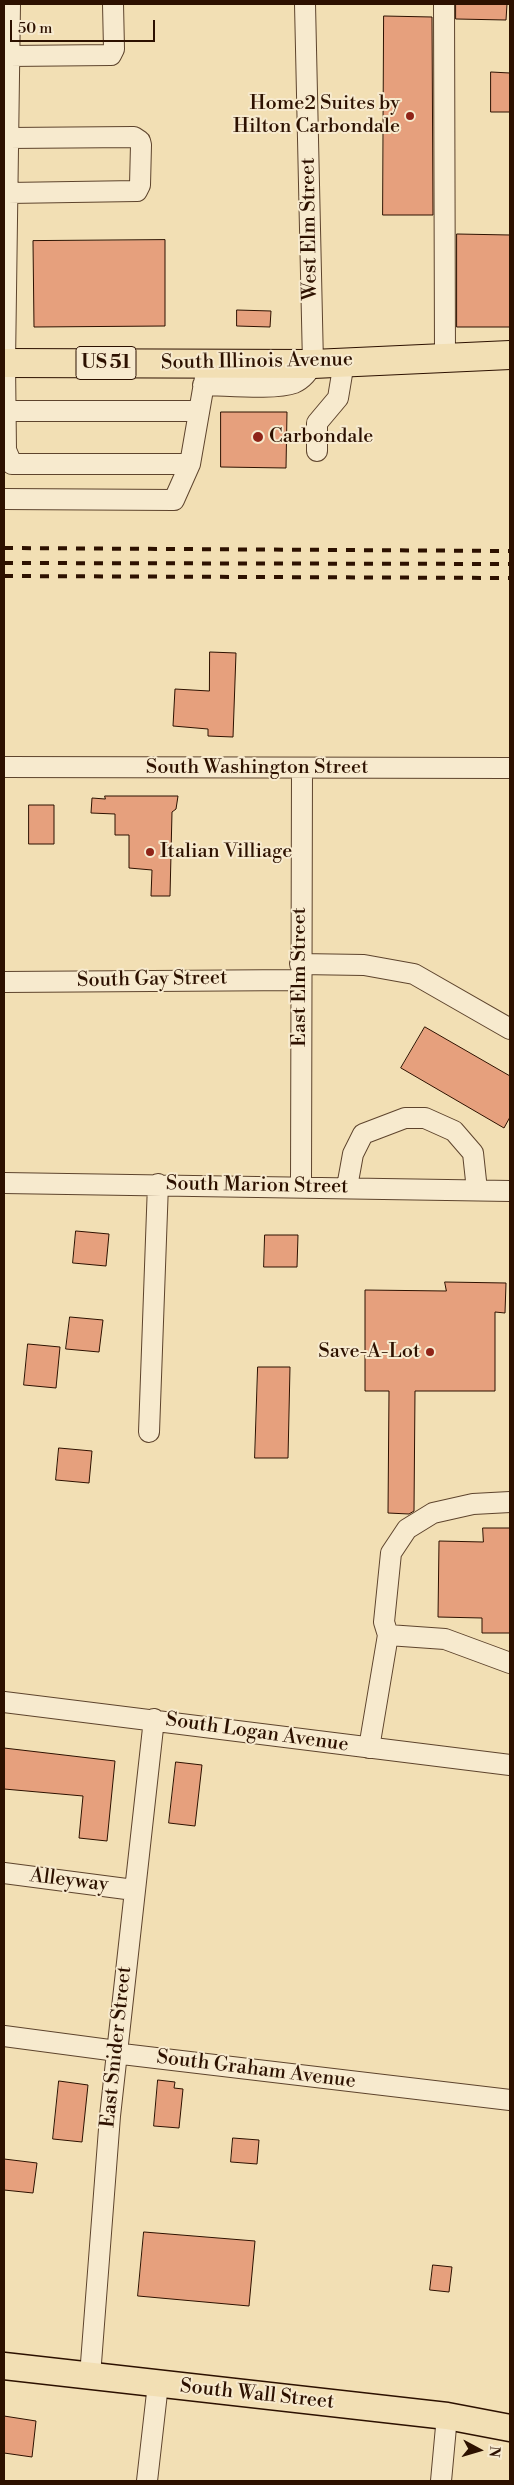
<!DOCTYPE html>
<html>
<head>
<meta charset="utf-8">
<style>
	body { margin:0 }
	#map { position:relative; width:514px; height:2485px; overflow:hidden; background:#f2dfb4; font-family:"Libre Bodoni",serif }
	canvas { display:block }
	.frame { position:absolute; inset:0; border:5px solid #2d1100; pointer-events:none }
	.north { position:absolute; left:454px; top:2425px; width:50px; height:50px; -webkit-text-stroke:4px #f7eace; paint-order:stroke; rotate:96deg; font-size:14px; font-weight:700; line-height:20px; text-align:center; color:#2d1100 }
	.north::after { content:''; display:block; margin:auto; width:18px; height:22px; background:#2d1100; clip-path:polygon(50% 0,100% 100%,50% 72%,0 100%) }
	.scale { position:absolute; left:10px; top:20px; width:145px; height:22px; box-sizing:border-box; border:2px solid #2d1100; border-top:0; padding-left:6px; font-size:15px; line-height:18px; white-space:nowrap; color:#2d1100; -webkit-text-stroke:4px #f7eace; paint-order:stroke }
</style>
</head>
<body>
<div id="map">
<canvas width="514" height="2485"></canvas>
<div class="frame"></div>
<div class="north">N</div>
<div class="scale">50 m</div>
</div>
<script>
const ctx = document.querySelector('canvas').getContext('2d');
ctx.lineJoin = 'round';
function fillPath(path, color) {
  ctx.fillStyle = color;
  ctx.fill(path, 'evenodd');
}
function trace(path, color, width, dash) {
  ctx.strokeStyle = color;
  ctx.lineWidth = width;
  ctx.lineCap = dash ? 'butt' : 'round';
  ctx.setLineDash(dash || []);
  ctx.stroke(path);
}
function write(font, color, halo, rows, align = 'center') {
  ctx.font = font + ' "Libre Bodoni",serif';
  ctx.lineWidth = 4;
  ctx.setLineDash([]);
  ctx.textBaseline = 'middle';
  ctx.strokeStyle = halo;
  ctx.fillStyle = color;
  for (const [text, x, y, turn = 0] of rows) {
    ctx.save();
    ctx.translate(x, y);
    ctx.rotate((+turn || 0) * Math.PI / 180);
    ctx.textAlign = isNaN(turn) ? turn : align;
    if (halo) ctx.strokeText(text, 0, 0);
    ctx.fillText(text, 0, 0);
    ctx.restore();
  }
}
const building = new Path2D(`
	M456 4H507L506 20 456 19Z
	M384 16 432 17 433 215H383Z
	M491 72 510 73V112H491Z
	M457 234 510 235V327H457Z
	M165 240V326L34 327 33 241Z
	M237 310 271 311 270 327 237 326Z
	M221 412H287L286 468 221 467Z
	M210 652 236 653 233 737 208 736V729L173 726 175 689 209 691Z
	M105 796H178L176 809 172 812 170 896H151L152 870 129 868V835H115V814L91 813 92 798 105 799Z
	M29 805H54V844H29Z
	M425 1027 510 1076V1117L504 1128 401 1068Z
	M76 1231 109 1234 106 1266 73 1263Z
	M265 1235H298L297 1267H264Z
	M445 1282 506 1283 505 1313 495 1312V1391H415L414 1511 409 1514 388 1513 389 1391H365V1290L446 1291Z
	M70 1317 103 1320 99 1352 66 1349Z
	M28 1344 60 1347 56 1388 24 1385Z
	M258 1367H290L288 1458H255Z
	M59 1448 92 1451 89 1483 56 1480Z
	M483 1528H510V1633H482V1618L438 1617 439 1541 483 1542Z
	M4 1748 115 1761 107 1841 79 1838 83 1796 4 1789Z
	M176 1762 202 1765 195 1826 169 1823Z
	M158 2080 175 2082 174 2088 183 2089 179 2128 154 2126Z
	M59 2081 88 2085 82 2142 53 2139Z
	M233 2138 259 2140 257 2164 231 2162Z
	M4 2159 37 2163 33 2193 4 2190Z
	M144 2232 255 2241 249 2306 138 2296Z
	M433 2265 452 2267 449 2292 430 2290Z
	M4 2416 36 2421 32 2457 4 2453Z`);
fillPath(building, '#e6a07d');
trace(building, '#2d1100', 1);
const minor = new Path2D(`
	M10 4 5 363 6 450 12 464H190
	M444 4 445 357
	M9 56 111 55 114 49 113 4
	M8 193 137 191 140 185 141 145 140 141 134 137 8 138
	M203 385C225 385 275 390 294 383 303 379 308 372 313 364L305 4
	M6 411H199
	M317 451V423L338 398 344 362
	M4 499 174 500 190 464 206 372
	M4 767 510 768
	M300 964 364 965 414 974 510 1029
	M4 982 300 980
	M4 1183 510 1191
	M301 1186 302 769
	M347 1187 353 1154 363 1134 405 1118H425L454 1131 473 1153 477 1190
	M149 1432 158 1184
	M510 1502 473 1504 433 1513 407 1529 391 1553 384 1622 388 1635 445 1639 510 1663
	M4 1702 510 1765
	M369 1748 388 1635
	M4 1873 134 1890
	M4 2036 117 2051 122 2054 510 2100
	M90 2376 110 2116 154 1719
	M147 2481 158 2384
	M441 2481 447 2416`);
const major = new Path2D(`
	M4 2366 447 2416 510 2428`);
const highway = new Path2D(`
	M4 363 313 364 510 355`);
trace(minor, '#5e442d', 22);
trace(major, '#2d1100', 29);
trace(highway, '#2d1100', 30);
trace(minor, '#f7eace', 20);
trace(major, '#f2dfb4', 26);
trace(highway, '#f2dfb4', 28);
trace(new Path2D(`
	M4 548 510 551
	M4 563 510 564
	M4 576 510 578`), '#2d1100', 4, [9, 9]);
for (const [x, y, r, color] of [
	[410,116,5,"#8f2418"],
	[258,437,6,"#8f2418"],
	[150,852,5,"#8f2418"],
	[430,1352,5,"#8f2418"]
]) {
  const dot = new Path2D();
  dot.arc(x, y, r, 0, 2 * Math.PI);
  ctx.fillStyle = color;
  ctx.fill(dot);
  trace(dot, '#f7eace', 2);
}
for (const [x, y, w] of [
	[106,363,60]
]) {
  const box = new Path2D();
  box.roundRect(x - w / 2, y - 16.5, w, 33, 4);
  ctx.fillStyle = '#f7eace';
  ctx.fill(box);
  trace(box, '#2d1100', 1);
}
write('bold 19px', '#2d1100', null, [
	["US 51",106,363]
]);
write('20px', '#2d1100', '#f7eace', [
	["Home2 Suites by",400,104],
	["Hilton Carbondale",400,127],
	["Carbondale",269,437,"left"],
	["Italian Villiage",160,852,"left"],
	["Save-A-Lot",420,1352]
], 'right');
write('20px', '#2d1100', '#f7eace', [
	["West Elm Street",310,229,-91],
	["South Illinois Avenue",257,362,-1],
	["South Washington Street",257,768],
	["East Elm Street",300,977,-90],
	["South Gay Street",152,980,-1],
	["South Marion Street",257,1186,1],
	["South Logan Avenue",257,1733,8],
	["Alleyway",69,1881,7],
	["East Snider Street",117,2047,-84],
	["South Graham Avenue",256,2070,7],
	["South Wall Street",257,2395,6]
]);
</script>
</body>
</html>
